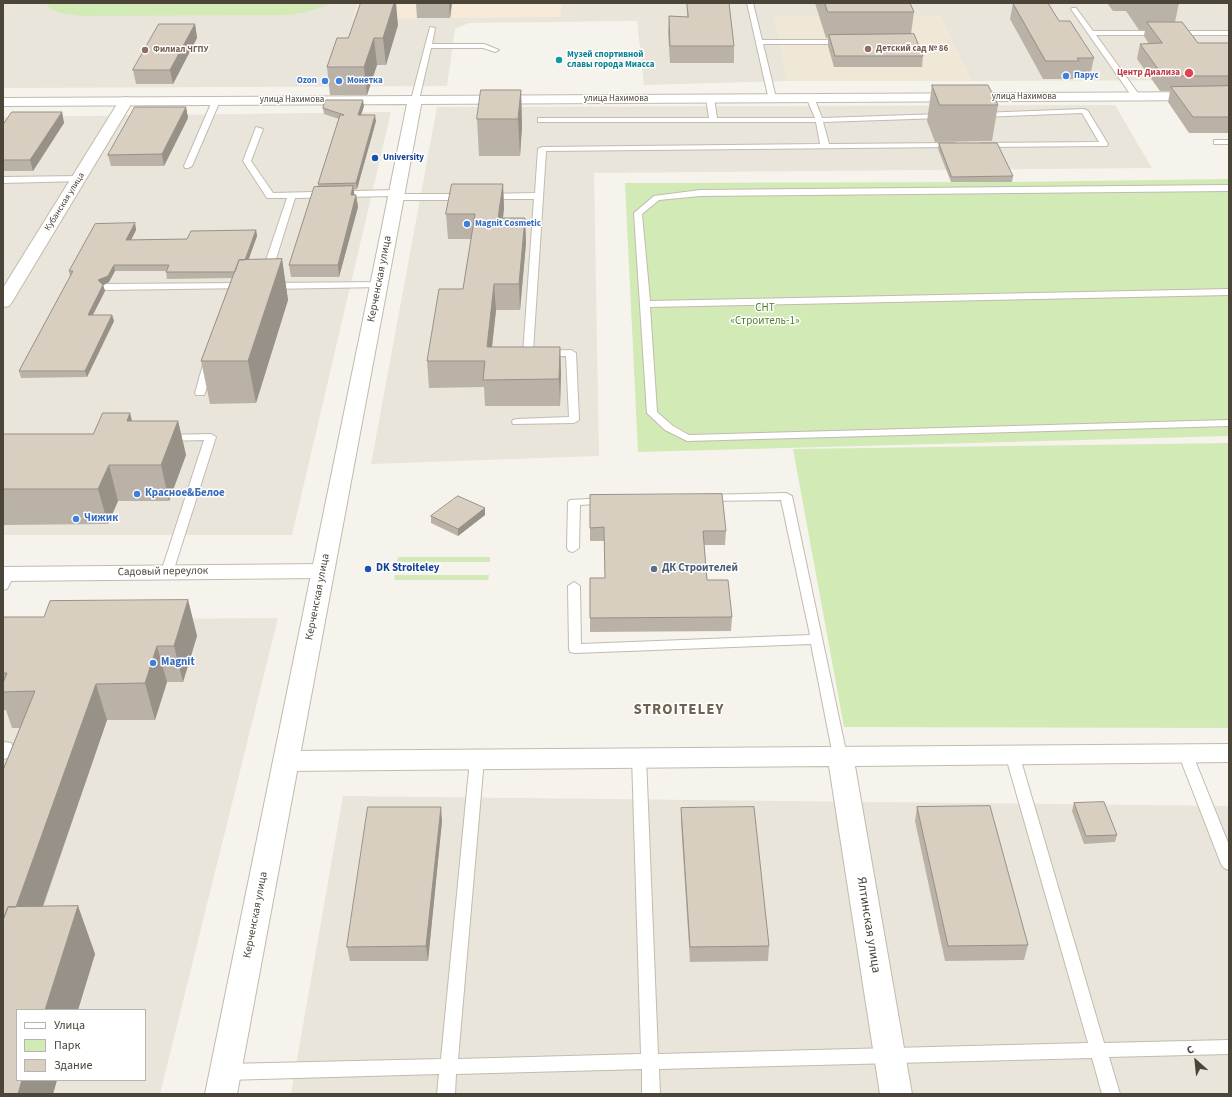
<!DOCTYPE html>
<html>
<head>
<meta charset="utf-8">
<style>
	body { margin:0 }
	#map { position:relative; width:1232px; height:1097px; overflow:hidden; background:#f6f3ec; font-family:"Source Sans 3",sans-serif }
	canvas { display:block }
	.frame { position:absolute; inset:0; border:4px solid #4b4439; pointer-events:none }
	.legend { position:absolute; left:16px; top:1009px; width:130px; height:72px; box-sizing:border-box; background:#fff; border:1px solid #b7b4b0; margin:0; padding:5px 7px; list-style:none; font-size:12px; color:#4b4439 }
	.legend li { display:flex; align-items:center; gap:8px; height:20px }
	.legend b { width:20px; border:1px solid #b7b4b0 }
	.north { position:absolute; left:1176px; top:1041px; width:40px; height:40px; -webkit-text-stroke:3px #fff; paint-order:stroke; rotate:333deg; font-size:11px; font-weight:700; line-height:16px; text-align:center; color:#4b4439 }
	.north::after { content:''; display:block; margin:auto; width:14px; height:18px; background:#4b4439; clip-path:polygon(50% 0,100% 100%,50% 72%,0 100%) }
</style>
</head>
<body>
<div id="map">
<canvas width="1232" height="1097"></canvas>
<div class="frame"></div>
<ul class="legend">
<li><b style="height:5px;background:#fff"></b>Улица</li>
<li><b style="height:11px;background:#d2eab5"></b>Парк</li>
<li><b style="height:11px;background:#d8cfc1"></b>Здание</li>
</ul>
<div class="north">С</div>
</div>
<script>
const ctx = document.querySelector('canvas').getContext('2d');
ctx.lineJoin = 'round';
function fillPath(path, color) {
  ctx.fillStyle = color;
  ctx.fill(path, 'evenodd');
}
function trace(path, color, width, dash) {
  ctx.strokeStyle = color;
  ctx.lineWidth = width;
  ctx.lineCap = dash ? 'butt' : 'round';
  ctx.setLineDash(dash || []);
  ctx.stroke(path);
}
function write(font, color, halo, rows, align = 'center') {
  ctx.font = font + ' "Source Sans 3",sans-serif';
  ctx.lineWidth = 3;
  ctx.setLineDash([]);
  ctx.textBaseline = 'middle';
  ctx.strokeStyle = halo;
  ctx.fillStyle = color;
  for (const [text, x, y, turn = 0] of rows) {
    ctx.save();
    ctx.translate(x, y);
    ctx.rotate((+turn || 0) * Math.PI / 180);
    ctx.textAlign = isNaN(turn) ? turn : align;
    if (halo) ctx.strokeText(text, 0, 0);
    ctx.fillText(text, 0, 0);
    ctx.restore();
  }
}
fillPath(new Path2D(`
	M3 3H1229V80L971 81 940 16H774L788 81 644 85 637 21 469 23 455 29 447 86 3 88Z
	M1115 105 1152 168 594 173 599 456 371 464 437 107Z
	M391 112 292 535H3V117Z
	M278 618 160 1094H3V620ZM17 1010H145V1080H17Z
	M343 796 1229 806V1094H291Z`), '#eae5da');
fillPath(new Path2D(`
	M357 3H562L560 17 352 19Z`), '#f7ead8');
fillPath(new Path2D(`
	M773 16H940L971 81H788Z`), '#efe8d6');
fillPath(new Path2D(`
	M46 3H333L306 12 288 15 80 16C69 14 52 14 46 3Z
	M1229 179V436L638 452 625 183 1012 182Z
	M1229 443V728L844 727 793 449Z
	M398 557H490V562H397Z
	M395 575H489L488 580H394Z`), '#d2eab5');
const service = new Path2D(`
	M747 3H753L762 40H844L848 42 844 44H763L776 98 769 100Z
	M1072 8H1076L1093 31H1229V35H1096L1140 96 1136 98H1133L1071 9Z
	M430 27 435 28 432 44H484L499 50 495 52 483 48H431L419 100 415 102 411 100Z
	M807 95 814 97 822 118 942 114 946 116 942 118 823 122 829 144 954 143 958 145 954 147 546 151 533 351 571 350 576 353 579 420 574 423 513 424 512 422 513 420 517 419 569 417 566 356 528 357 523 354 534 199H487L483 196 484 194 535 193 538 149 542 147 820 144 816 122H538V118H709L706 98 710 96 714 98 717 118H815L806 97Z
	M213 99 220 101 192 166 188 168H185L184 166Z
	M1084 109 1088 111 1108 144 1107 146 982 147 978 145 982 143 1099 142 1082 113 981 117 977 115 981 113Z
	M256 127 263 129 251 161 273 193 397 190 400 191V194H465L469 197 465 200H396L393 199V196L295 198 271 275 269 277H263L261 275 287 198H267L243 161Z
	M1214 140H1229V144H1214Z
	M79 176 82 177V181L3 183V177Z
	M1229 185V191L700 196 659 200 642 214 650 301 1229 289V295L650 307 657 412 673 426 689 435 1229 420V426L687 441 665 430 647 413 634 213 654 196 700 190Z
	M379 282 384 285 382 287 270 289 265 286 270 283Z
	M246 283 251 286 249 288 106 290 101 287 106 284Z
	M209 358 214 361 205 393 204 395H196L195 393 204 361Z
	M211 434 216 437 173 572 167 576 163 575 161 572 204 440 166 441 161 438 166 435Z
	M786 493 792 496 847 756 845 760 840 761 835 760 833 756 811 644 575 653 570 652 569 649 568 586 574 582 580 586 581 644 810 635 781 500 706 501 700 498 706 495Z
	M606 498 612 501 610 503 580 505 579 548 573 552 569 551 567 548 568 502 570 500Z
	M9 570 15 574 7 589 3 590V574Z
	M3 742 11 743 13 747 8 758 3 759Z
	M1185 748 1190 749 1192 753 1229 845V870L1224 868 1221 864 1178 753 1180 749Z
	M1012 749 1017 750 1019 754 1104 1043 1229 1040V1054L1109 1057 1120 1094H1102L1092 1058 659 1069 660 1094H642V1069L456 1074 455 1094H437L439 1074 226 1080 220 1077 217 1072 220 1067 226 1064 441 1059 470 759 472 755 477 754 482 755 484 759 458 1059 641 1054 632 757 634 753 639 752 644 753 646 757 658 1054 1088 1043 1005 754 1007 750Z`);
const minor = new Path2D(`
	M1229 92V100L415 104 410 103 408 100 410 97 415 96Z
	M126 97 131 98 133 101 12 302 9 306 3 307V288L119 101 121 98Z
	M323 564 331 566 334 571 331 576 323 578 3 581V567Z
	M1229 744V762L855 766 912 1094H880L829 766 286 771 277 768 273 761 277 754 286 751Z`);
const tertiary = new Path2D(`
	M415 96 420 97 422 100 237 1094H205L407 104 3 106V98Z`);
trace(service, '#c2bbae', 2);
trace(minor, '#c2bbae', 2);
trace(tertiary, '#c2bbae', 2);
fillPath(service, '#fff');
fillPath(minor, '#fff');
fillPath(tertiary, '#fff');
fillPath(new Path2D(`
	M416 3H452L450 18H417Z
	M687 3H729L734 46V63H670L668 33 669 16 687 17Z
	M815 3H910L914 12 911 34 923 56 922 67H834L828 46V38H826Z
	M1013 3H1048L1059 21 1094 58 1090 76H1076L1075 79H1043L1010 19Z
	M1107 3H1179L1175 22 1198 43H1229V133H1189L1168 102 1170 91H1160L1137 59 1140 44H1149L1144 36 1145 30H1139L1126 11H1113Z
	M195 24 197 38 173 84H136L133 70Z
	M398 25 386 65H377L367 95H330L327 67 348 38Z
	M932 85 998 105 992 141 935 142 927 121Z
	M521 90 522 126 520 156H479L477 119Z
	M364 106 361 115 376 121 357 189 354 190V195H356L358 207 339 277H291L289 265 318 187V184L339 119 324 114 323 108Z
	M186 107 188 118 164 166H111L108 155Z
	M62 112 64 123 33 171H3V125Z
	M939 143 1013 176 1012 182H951L938 149Z
	M503 184 504 208 503 218H525L526 243 520 310H496L492 347H560L561 373 560 406H485L484 387 429 388 427 361 463 289 471 239H448L446 214Z
	M135 223 136 230 131 240 187 239 256 230 257 236 248 260 282 259 288 300 256 403 210 404 201 361 232 278 167 279 166 272 167 271H115L109 282 103 285 105 291 93 315H112L114 321 87 377 21 378 19 371 70 277 69 271Z
	M130 413 132 421H178L186 455 169 501H118L108 524 3 525V434H93Z
	M590 495 726 531 725 545H704L707 580 732 617 731 631 590 632V618L605 578 604 541H590Z
	M485 508V515L458 536 431 523V516Z
	M188 600 197 636 183 682H167L155 720H107L43 907 78 906 95 954 78 1010H17V1080H57L53 1094H3V770L20 728H12L6 710H3V617H44Z
	M1074 803 1117 835 1115 842 1084 844 1072 811Z
	M917 807 1028 945 1024 960 945 961 915 821Z
	M681 808 769 946 768 961 690 962 681 823Z
	M442 821 428 961H350L347 947Z`), '#bab2a6');
fillPath(new Path2D(`
	M394 3H396L398 25 386 65 383 38Z
	M449 3H452L450 18Z
	M195 24 197 38 173 84 170 70Z
	M374 38 377 65 367 95 364 67Z
	M521 90 522 126 520 156 518 119Z
	M363 100 364 106 359 121 358 115Z
	M186 107 188 118 164 166 162 154Z
	M62 112 64 123 33 171 30 160Z
	M375 115 376 121 357 189 356 183Z
	M503 184 504 208 500 243 498 218Z
	M353 186 355 198 351 195Z
	M356 195 358 207 339 277 338 265Z
	M525 218 526 243 520 310 519 284Z
	M135 223 136 230 128 246 126 240Z
	M256 230 257 236 242 278 240 272Z
	M282 259 288 300 256 403 248 361Z
	M114 265 115 271 109 282 103 285 105 291 89 322 88 315 98 280Z
	M494 284 496 310 489 374 487 347Z
	M112 315 114 321 87 377 85 371Z
	M560 347 561 373 560 406 559 379Z
	M130 413 138 448 127 421Z
	M178 421 186 455 169 501 161 465Z
	M109 465 118 501 108 524 98 489Z
	M485 508V515L458 536V529Z
	M188 600 197 636 183 682 174 646Z
	M157 646 167 682 155 720 145 683Z
	M96 684 107 720 26 954 12 918Z
	M441 807 442 821 428 961 426 946Z
	M78 906 95 954 78 1010H45Z
	M22 1080H57L53 1094H18Z`), '#979187');
const building = new Path2D(`
	M361 3H394L383 38H374L364 67H327L337 38H348Z
	M687 3H729L734 46H670L669 16 688 17Z
	M825 3H910L914 12H828Z
	M1013 3H1048L1059 21H1070L1094 58H1077L1079 61H1046Z
	M1147 22H1182L1198 43H1229V76H1163L1140 44 1162 43Z
	M159 24H195L170 70H133Z
	M914 34 923 56H835L829 35Z
	M932 85H988L998 105H940Z
	M1229 86V117H1193L1171 87Z
	M481 90H521L518 119H477Z
	M326 100H363L358 115H375L356 183 318 184 340 115H344L323 108Z
	M135 107H186L162 154 108 155Z
	M12 112H62L30 160H3V125Z
	M939 143H997L1013 176 952 177Z
	M452 184H503L498 218H525L519 284H494L487 347H560L559 379 483 380 485 361H427L439 289H463L475 214H446Z
	M353 186 351 195H356L338 265H289L314 187Z
	M135 223 126 240 187 239 191 231 256 230 245 260H239L235 272H166L169 265H114L108 276 98 280 103 285 88 315H112L85 371H19L73 271H69L95 224Z
	M282 259 248 361H201L239 260Z
	M103 413H130L127 421H178L161 465H109L98 489H3V434H93Z
	M722 494 726 531H703L707 580H728L732 617 590 618V578H605L604 527 590 528V495Z
	M458 496 485 508 458 529 431 516Z
	M188 600 174 646H157L145 683 96 684 16 907H8L4 918H3V770L35 691 3 692V683L7 673H3V617H44L50 601Z
	M1104 802 1117 835 1086 836 1074 803Z
	M990 806 1028 945 948 946 917 807Z
	M368 807H441L426 946 347 947Z
	M754 807 769 946 690 947 681 808Z
	M78 906 45 1010H17V1080H22L18 1094H3V919L8 907Z`);
fillPath(building, '#d8cfc1');
trace(building, '#979187', 1);
for (const [x, y, r, color] of [
	[868,49,4,"#8d6e63"],
	[145,50,4,"#8d6e63"],
	[559,60,4,"#0f9aa8"],
	[1189,73,5,"#e0444e"],
	[1066,76,4,"#3f7fe0"],
	[325,81,4,"#3f7fe0"],
	[339,81,4,"#3f7fe0"],
	[375,158,4,"#1a4fb4"],
	[467,224,4,"#3f7fe0"],
	[137,494,4,"#3f7fe0"],
	[76,519,4,"#3f7fe0"],
	[368,569,4,"#1a4fb4"],
	[654,569,4,"#5c6f8a"],
	[153,663,4,"#3f7fe0"]
]) {
  const dot = new Path2D();
  dot.arc(x, y, r, 0, 2 * Math.PI);
  ctx.fillStyle = color;
  ctx.fill(dot);
  trace(dot, '#fff', 1.5);
}
write('bold 9px', '#785e54', '#fff', [
	["Детский сад № 86",876,49],
	["Филиал ЧГПУ",153,50]
], 'left');
write('bold 9px', '#0d838f', '#fff', [
	["Музей спортивной",567,55],
	["славы города Миасса",567,65]
], 'left');
write('bold 9px', '#be3a42', '#fff', [
	["Центр Диализа",1180,73]
], 'right');
write('bold 9px', '#366cbe', '#fff', [
	["Парус",1074,76],
	["Ozon",317,81,"right"],
	["Монетка",347,81],
	["Magnit Cosmetic",475,224]
], 'left');
write('9px', '#4b4439', '#fff', [
	["улица Нахимова",1024,97],
	["улица Нахимова",616,99],
	["улица Нахимова",292,100],
	["Кубанская улица",65,202,-58]
]);
write('bold 9px', '#164399', '#fff', [
	["University",383,158]
], 'left');
write('11px', '#4b4439', '#fff', [
	["Керченская улица",380,279,-79],
	["Садовый переулок",163,572,-1],
	["Керченская улица",318,597,-79],
	["Керченская улица",256,915,-79]
]);
write('11px', '#4a7f2a', '#fff', [
	["СНТ",765,309],
	["«Строитель-1»",765,322]
]);
write('bold 11px', '#366cbe', '#fff', [
	["Красное&Белое",145,494],
	["Чижик",84,519],
	["Magnit",161,663]
], 'left');
write('bold 11px', '#164399', '#fff', [
	["DK Stroiteley",376,569]
], 'left');
write('bold 11px', '#4e5e75', '#fff', [
	["ДК Строителей",662,569]
], 'left');
write('13px', '#4b4439', '#fff', [
	["Ялтинская улица",868,925,81]
]);
ctx.letterSpacing = '1px';
write('bold 15px', '#6e6250', '#fff', [
	["STROITELEY",679,711]
]);
ctx.letterSpacing = '0px';
</script>
</body>
</html>
